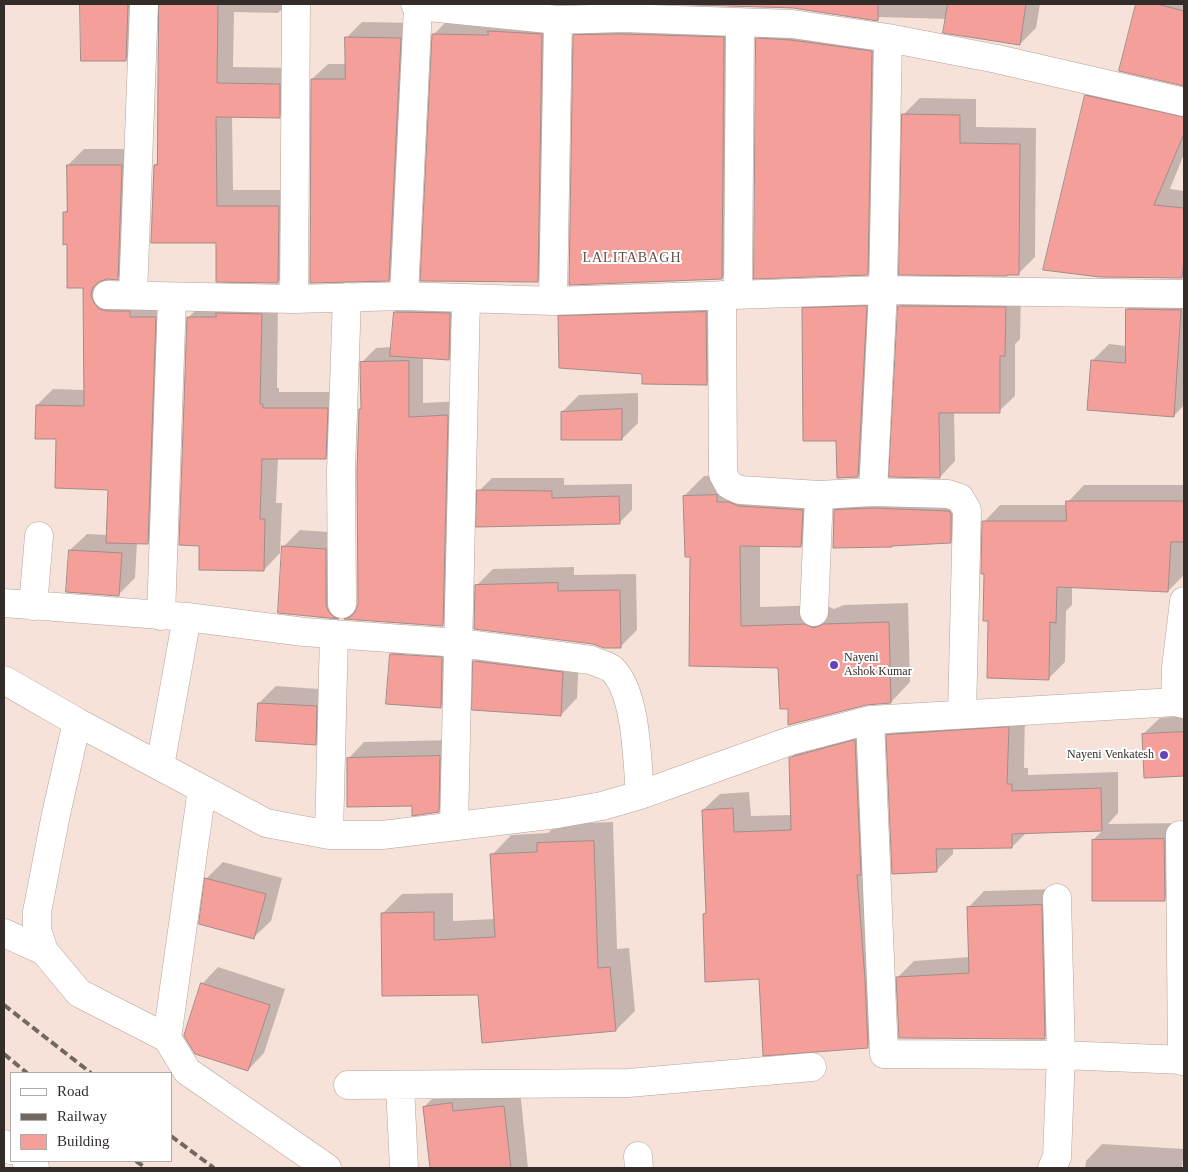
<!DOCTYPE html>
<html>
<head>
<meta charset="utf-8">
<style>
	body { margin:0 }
	#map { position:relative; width:1188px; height:1172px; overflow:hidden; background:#f7e2d9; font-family:Georgia,serif }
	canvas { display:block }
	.frame { position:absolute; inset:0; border:5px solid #342c28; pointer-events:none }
	.legend { position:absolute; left:10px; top:1072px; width:162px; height:90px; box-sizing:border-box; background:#fff; border:1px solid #aeaba9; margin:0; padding:6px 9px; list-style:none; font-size:15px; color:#342c28 }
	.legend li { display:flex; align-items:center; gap:10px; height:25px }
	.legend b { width:25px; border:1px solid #aeaba9 }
</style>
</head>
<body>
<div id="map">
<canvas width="1188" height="1172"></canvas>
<div class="frame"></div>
<ul class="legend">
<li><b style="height:6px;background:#fff"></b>Road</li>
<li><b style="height:6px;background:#736761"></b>Railway</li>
<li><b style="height:14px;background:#f59f9a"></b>Building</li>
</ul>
</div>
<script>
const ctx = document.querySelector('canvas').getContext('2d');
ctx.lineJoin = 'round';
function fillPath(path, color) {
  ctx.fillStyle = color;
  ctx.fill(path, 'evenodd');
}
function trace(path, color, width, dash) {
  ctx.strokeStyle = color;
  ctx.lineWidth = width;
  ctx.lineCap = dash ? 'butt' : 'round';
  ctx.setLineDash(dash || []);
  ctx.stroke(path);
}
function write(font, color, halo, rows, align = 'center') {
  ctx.font = font + ' Georgia,serif';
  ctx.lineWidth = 4;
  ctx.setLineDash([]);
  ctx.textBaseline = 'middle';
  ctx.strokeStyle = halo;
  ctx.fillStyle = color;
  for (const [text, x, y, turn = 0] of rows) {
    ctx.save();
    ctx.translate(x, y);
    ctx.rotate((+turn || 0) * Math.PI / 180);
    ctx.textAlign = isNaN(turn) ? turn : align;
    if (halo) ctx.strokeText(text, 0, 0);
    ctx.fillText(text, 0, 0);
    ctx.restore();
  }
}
fillPath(new Path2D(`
	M81 4H144L142 43 126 59H82Z
	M161 4H287L278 13 234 12 233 67 296 68V100L279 116H232L233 190H295V265L278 282 217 242 155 165 158 162Z
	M697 4H1040L1036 28 1020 44 947 19 880 17 878 19 793 7Z
	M1137 4H1184V85L1121 70Z
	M450 18H558L553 265 537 281 434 34Z
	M591 20 740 22 738 262 722 278 575 36Z
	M362 22 416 23 404 264 389 280 312 79 328 64H346L347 37Z
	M773 22 888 35 884 257 867 274 757 39Z
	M1102 80 1184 111V154L1170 189 1184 191V275L1182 277 1086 96Z
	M920 98 976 99V127L1036 128 1035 257 1019 273 903 115Z
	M84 149H138L134 262 117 278H107L109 287 171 301 163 527 147 543H137L135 578 118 595 70 550 87 534 107 535 109 489 58 438 37 405 53 389 85 390 84 287 68 243 64 213 69 208 68 165Z
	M883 290 874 459 858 476 838 440 803 309 820 292Z
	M915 291 1021 292 1020 339 1015 344V396L999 411 954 412 955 461 940 477 899 306Z
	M1144 293H1184V405L1174 416 1092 361 1109 344 1126 346 1127 309Z
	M723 295V367L706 383 560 317 576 300Z
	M412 296 466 297 465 342 449 359 423 357V403L462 401 457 610 442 625 347 618 358 607 360 409 363 407 362 362 376 348 392 347 395 312Z
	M278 298 277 388H279V392H344L342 441 325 458H278L276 503H282L280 553 264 570 188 318 205 301Z
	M638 393V423L622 439 562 412 579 395Z
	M704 476H736L822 490 820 526 801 545H760V607L825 605 834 609 844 605 908 603 910 682 891 702 789 708 780 667 690 665 692 556 684 496Z
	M492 478H564V485L632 484V510L619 523 479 491Z
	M1084 485H1184V575L1168 591 1072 586V605L1066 611 1065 662 1048 679 989 620 985 573 984 522 1000 505H1068V502Z
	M962 493 967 525 950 542 894 545 892 546 835 510 852 494Z
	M300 530 342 533 354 602 338 618 279 612 283 547Z
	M574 567V575L636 574 637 630 620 647 476 586 493 569Z
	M408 638 458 641 457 690 441 706 391 654ZM404 654 449 657 448 659 404 656Z
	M491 645 579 656 577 698 561 715 474 709 475 661Z
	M276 686 333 690 332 727 315 744 259 703Z
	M1025 711 1024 768H1028V775L1118 772V813L1108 824 1181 823V883L1164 899 1093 840 1103 830 1027 832 1012 847H953V854L936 871 888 735 904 719Z
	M1184 716V774L1145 776 1143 734 1160 718Z
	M871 724 884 1030 867 1046 760 978 704 914 707 911 703 810 720 794 749 792 751 816 791 815V758L807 742Z
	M456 740 455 795 438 811 413 805 348 759 364 742Z
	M613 822 617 949 629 948 635 1011 616 1030 479 994 382 914 402 894 453 893V921L495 919 492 855 511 835 548 833 558 824Z
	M223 862 282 878 271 921 254 937 206 879Z
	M1058 889 1061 1021 1044 1038 898 977 914 961 970 957 968 908 984 891Z
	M218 967 285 989 264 1053 248 1070 202 984Z
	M441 1090H520L528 1168H432L424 1107Z
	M1102 1144 1184 1149 1182 1168H1085L1086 1161Z`), '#0003');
const building = new Path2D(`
	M80 4H128L126 61H81Z
	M159 4H218L217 83 280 84V118L216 117 217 206H279L278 283 216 282V243H151L154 165H157Z
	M662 4H878V21L793 8Z
	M948 4H1026L1020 45 943 33Z
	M1136 4H1157L1184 11V86L1119 71Z
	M488 31 542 34 538 282 420 281 432 34 488 35Z
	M623 34 724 37 722 279 569 285 573 35Z
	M345 37 401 38 389 281 310 283 311 79H345Z
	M756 38 791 40 872 51 868 275 754 279Z
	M1085 95 1184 117V134L1154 205 1184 208V260L1182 278 1100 277 1043 270Z
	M902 114 960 115V143L1020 144 1019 275H1007V276L899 275Z
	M67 165H122L118 280 107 279 99 282 93 287 91 295 94 303 99 309 107 311H130V317H156L148 544 106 543 108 490 55 488 56 439H35L36 405 84 406 83 288H67V244L63 245V212H67Z
	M867 306 858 477 837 478 836 441H803L802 308Z
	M898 306 1006 307 1005 356H1000V413H939L940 478 889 477Z
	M1126 309 1181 310 1174 417 1087 410 1091 360 1125 363Z
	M394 312 450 313 449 360 390 356Z
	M706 312 707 385 642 384V374L559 368 558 316Z
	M216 313 262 314 260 404H263V408H328L326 459H262L260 519H265L264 571 199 570V546L179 545 187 317H216Z
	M409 361V417L448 415 443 626 344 619 350 617 355 612 358 604 357 471 359 409H361L360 362Z
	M622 409V440H561V412Z
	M477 490 552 491V498L619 496 620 524 476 527Z
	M717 495V502H729L739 506 803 510 801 547 740 546 741 626 805 624 814 628 823 624 889 622 891 703 866 705 788 725V709H780L778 668 689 666 690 557H685L683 496Z
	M1066 501H1184V542H1171L1168 592 1057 587 1056 623 1050 622 1049 680 987 678 988 621H983L984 574H981L982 521H1066Z
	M873 508 949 511 951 514V543L892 546V547L833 548 834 510Z
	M282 546 326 549V605L329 612 334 617 339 619 278 613Z
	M69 550 122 553 119 596 66 592Z
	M558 583V591L620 590 621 648H604L593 644 474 629 475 585Z
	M390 654 442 657 441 708 386 704Z
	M473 661 563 672 561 716 472 710Z
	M258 703 317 706 316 745 256 741Z
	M1009 727 1007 784H1012V791L1101 788 1102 831 1012 834V848L936 849 937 872 892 874 886 735Z
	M1184 732V776L1144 778 1142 734Z
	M855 740 861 875H857L865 979 868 1048 763 1056 759 979 705 982 703 914 706 913 702 810 733 808 734 832 791 830 789 758Z
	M440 756 439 812 412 816V806L347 807V758Z
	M1164 839 1165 901H1092V840Z
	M594 841 598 968 610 967 616 1031 482 1043 478 995 382 996 381 913 434 912V940L495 937 490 854 537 852V843Z
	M205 878 266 894 254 939 199 924Z
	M1042 905 1045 1039 899 1038 896 977 969 973 967 907Z
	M201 983 270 1005 248 1071 195 1054 184 1036Z
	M452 1103 453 1111 504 1106 511 1168H430L423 1107Z`);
fillPath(building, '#f59f9a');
trace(building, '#a18c8a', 1);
const minor = new Path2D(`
	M415 4 418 6 404 296 553 301 883 290 1184 294
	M624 4 623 18 792 24 888 38 997 59 1184 102
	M418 6 558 20 623 18
	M738 294 740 23
	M107 295 294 299 404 296
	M133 295 144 4
	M722 295 723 474 729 485 740 490 819 495 873 492 948 494 960 498 967 510 962 714
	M294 299 296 4
	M553 301 558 20
	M873 492 883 290 888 38
	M4 603 187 617 304 632 459 643 591 660C597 663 607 665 612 669 637 693 637 761 640 795
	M342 604 341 471 347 297
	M33 606 39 536
	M814 612 819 495
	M161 616 172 297
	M4 680 77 722 266 823 329 835H382L557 814 602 806 640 795 790 741 870 720 1175 702 1184 704
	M1175 702 1176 668 1184 601
	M870 720 884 1054 1061 1055 1057 898
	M77 722 56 814 37 912V930L44 951 79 993 167 1038 187 1071 327 1168
	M160 766 187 617
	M454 826 466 300
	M329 835 334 634
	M1180 835 1182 1061
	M4 933 44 951
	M167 1038 202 789
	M348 1085 628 1083 812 1067
	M400 1086 404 1168
	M4 1144 11 1150
	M638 1156 639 1168
	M26 1161 35 1168
	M1052 1168 1057 1157 1061 1055 1184 1060`);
trace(minor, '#b6a399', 29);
trace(minor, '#fff', 28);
trace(new Path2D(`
	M4 1005 91 1073
	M4 1054 27 1073
	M171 1136 214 1168
	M136 1161 146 1168`), '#736761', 4, [8, 4]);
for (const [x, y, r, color] of [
	[834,665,5,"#6442bb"],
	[1164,755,5,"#6442bb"]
]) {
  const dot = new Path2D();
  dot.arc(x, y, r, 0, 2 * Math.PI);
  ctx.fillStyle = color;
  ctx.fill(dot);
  trace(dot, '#fff', 2);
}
write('12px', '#342c28', '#fff', [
	["Nayeni",844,658],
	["Ashok Kumar",844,672],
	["Nayeni Venkatesh",1154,755,"right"]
], 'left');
ctx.letterSpacing = '1px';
write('14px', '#615048', '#fff', [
	["LALITABAGH",632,258]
]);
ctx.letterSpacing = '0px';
</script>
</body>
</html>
